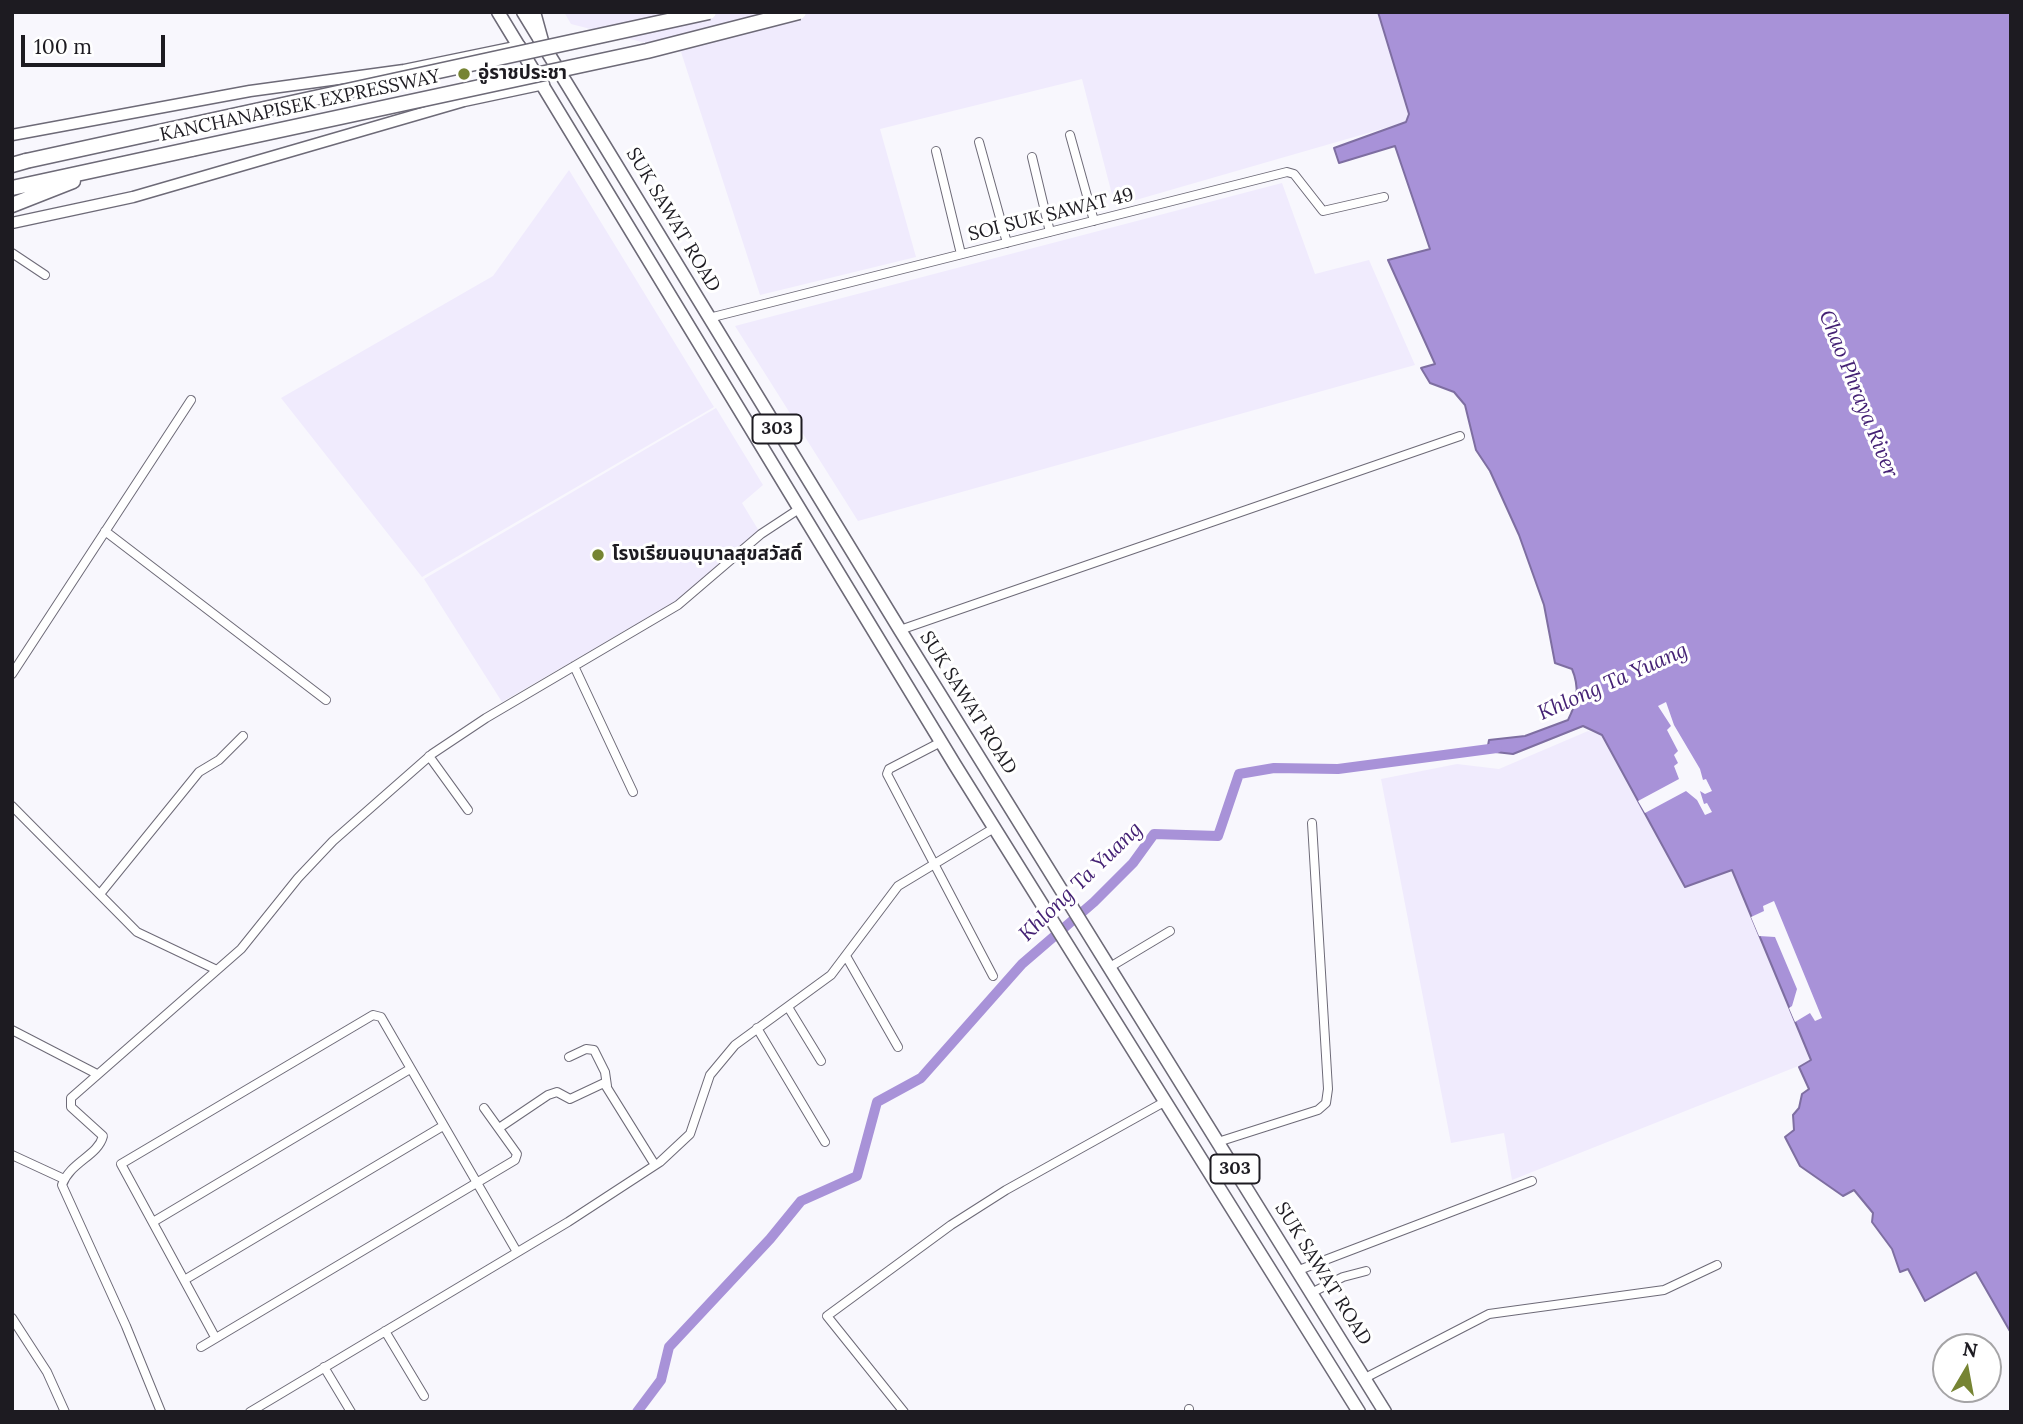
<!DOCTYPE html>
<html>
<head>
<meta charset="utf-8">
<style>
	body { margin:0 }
	#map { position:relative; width:2023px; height:1424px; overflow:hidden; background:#f8f7fd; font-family:Lora,serif }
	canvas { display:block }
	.frame { position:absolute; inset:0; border:14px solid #1d1b21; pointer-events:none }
	.north { position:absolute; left:1932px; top:1333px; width:70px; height:70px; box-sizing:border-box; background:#fff; border:2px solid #a5a4a6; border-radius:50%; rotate:10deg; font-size:19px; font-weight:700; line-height:28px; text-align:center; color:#1d1b21 }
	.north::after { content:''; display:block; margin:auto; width:24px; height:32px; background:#768433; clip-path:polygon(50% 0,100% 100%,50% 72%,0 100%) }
	.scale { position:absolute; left:21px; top:35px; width:144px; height:32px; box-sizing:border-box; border:4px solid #1d1b21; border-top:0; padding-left:9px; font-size:21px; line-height:24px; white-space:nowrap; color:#1d1b21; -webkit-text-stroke:5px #fff; paint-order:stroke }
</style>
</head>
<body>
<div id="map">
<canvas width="2023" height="1424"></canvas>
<div class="frame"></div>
<div class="north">N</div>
<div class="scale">100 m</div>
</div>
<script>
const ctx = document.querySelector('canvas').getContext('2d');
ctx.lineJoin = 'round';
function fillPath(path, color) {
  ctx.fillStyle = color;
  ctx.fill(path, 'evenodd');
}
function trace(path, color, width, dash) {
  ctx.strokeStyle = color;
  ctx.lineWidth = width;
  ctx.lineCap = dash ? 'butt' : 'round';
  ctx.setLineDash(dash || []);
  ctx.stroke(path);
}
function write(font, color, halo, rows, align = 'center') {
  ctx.font = font + ' Lora,"Noto Sans Thai",serif';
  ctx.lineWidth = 6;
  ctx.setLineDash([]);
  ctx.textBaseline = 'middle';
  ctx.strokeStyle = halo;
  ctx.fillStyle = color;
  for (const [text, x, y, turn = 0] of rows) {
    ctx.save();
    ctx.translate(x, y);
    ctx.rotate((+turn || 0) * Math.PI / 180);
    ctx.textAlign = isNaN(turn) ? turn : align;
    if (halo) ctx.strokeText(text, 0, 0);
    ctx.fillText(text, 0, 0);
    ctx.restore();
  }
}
fillPath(new Path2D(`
	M564 12H1378L1409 114 1406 122 1115 206 1082 79 880 129 916 257 760 295 681 52 571 24Z
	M569 170 714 407 422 577 281 398 493 276Z
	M1282 183 1315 274 1369 260 1415 365 858 521 735 326Z
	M716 408 763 485 742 503 759 531 676 601 502 702 424 579Z
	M1588 731 1602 735 1685 887 1732 870 1811 1061 1512 1180 1504 1133 1451 1143 1381 779 1457 764 1499 769Z`), '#f0ebfd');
const water = new Path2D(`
	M1378 12H2011V1333L1976 1272 1925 1301 1908 1269 1900 1272 1892 1249 1872 1222 1873 1213 1854 1190 1843 1196 1800 1166 1785 1137 1794 1130 1793 1115 1799 1108 1802 1094 1809 1089 1799 1067 1811 1060 1732 870 1685 887 1602 735 1583 726 1513 754 1487 751 1489 740 1525 736 1568 720C1577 702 1580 688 1572 669L1555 663 1544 605 1519 535 1490 471 1476 450 1465 405 1454 392 1430 383 1421 368 1435 364 1388 260 1430 249 1395 146 1339 163 1334 148 1406 122 1409 114Z`);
fillPath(water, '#a892d8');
trace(water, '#7e6ea1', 2);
fillPath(new Path2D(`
	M1666 702 1674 725 1700 769 1703 780 1706 779 1712 791 1705 794 1700 791 1704 804 1707 803 1712 812 1705 815 1697 800 1686 791 1645 813 1638 801 1679 779 1674 766 1678 763 1674 755 1678 751 1667 730 1671 726 1658 706Z
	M1774 901 1822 1018 1815 1021 1810 1013 1795 1022 1789 1008 1792 1006 1797 989 1775 937 1759 936 1751 917 1764 911 1763 906Z`), '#f8f7fd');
trace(new Path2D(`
	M637 1412 661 1380 669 1347 770 1239 801 1201 857 1176 877 1102 921 1078 1022 964 1094 902 1133 863 1154 834 1218 836 1239 774 1274 768 1338 769 1497 748`), '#a892d8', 10);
const minor = new Path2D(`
	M1070 135 1094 221
	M979 142 1007 243
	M936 151 961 254
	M1032 157 1050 232
	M12 253 45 275
	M709 318 1287 172 1294 174 1323 211 1384 197
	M105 531 326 700
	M900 630 1460 436
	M574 666 633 792
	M12 674 191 400
	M941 742 889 769 887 774 993 976
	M429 756 468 810
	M12 806 137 932 217 970
	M100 894 199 772 219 760 243 736
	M846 956 898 1047
	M1110 967 1170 931
	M788 1007 821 1061
	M757 1028 825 1142
	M12 1030 97 1074
	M569 1057 586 1049 594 1050 605 1072 607 1086
	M499 1128 548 1095 557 1092 570 1099 604 1083 655 1165
	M1218 1142 1318 1110 1326 1103 1328 1089 1312 823
	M12 1155 64 1179
	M153 1222 410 1069
	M1299 1270 1532 1181
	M186 1279 443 1126
	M1313 1292 1343 1277 1366 1271
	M12 1318 47 1372 65 1412
	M385 1331 424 1396
	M215 1337 121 1164 373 1015 381 1017 517 1252
	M201 1347 515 1160 517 1154 484 1108
	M324 1367 351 1412
	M1365 1378 1489 1314 1664 1290 1717 1265
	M1189 1409V1412
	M161 1412 126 1326 62 1185C70 1162 98 1156 103 1136L71 1107V1098L241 949 298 878 333 841 432 754 486 718 678 605 761 534 799 509
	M250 1412 568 1222 660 1162 690 1134 710 1075 735 1045 831 975 898 886 994 828
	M904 1412 827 1316 951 1225 1006 1190 1166 1101`);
const secondary = new Path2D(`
	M12 135 250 91 404 70 520 46
	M12 223 133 197 464 101 544 84`);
const primary = new Path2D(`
	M498 12 955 765 1359 1412
	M523 12 900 630 1385 1412`);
const motorway = new Path2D(`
	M533 12 541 41
	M12 165 26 161
	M12 188 192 149
	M12 205 73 181`);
trace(minor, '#6d6a77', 10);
trace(secondary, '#6d6a77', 13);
trace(primary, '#6d6a77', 15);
trace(motorway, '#6d6a77', 17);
trace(minor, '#fff', 8);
trace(secondary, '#fff', 10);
trace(primary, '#fff', 12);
trace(motorway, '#fff', 14);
const motorwayBridge = new Path2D(`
	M192 149 647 51 799 12
	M26 161 709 12`);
trace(motorwayBridge, '#6d6a77', 17, []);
trace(motorwayBridge, '#fff', 14);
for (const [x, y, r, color] of [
	[464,74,7,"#768433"],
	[598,555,7,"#768433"]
]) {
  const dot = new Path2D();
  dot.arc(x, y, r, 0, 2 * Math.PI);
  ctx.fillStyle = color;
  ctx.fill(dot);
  trace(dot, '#fff', 2.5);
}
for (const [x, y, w] of [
	[777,429,49],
	[1235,1169,49]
]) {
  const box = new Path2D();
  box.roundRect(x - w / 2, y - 14.5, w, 29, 5);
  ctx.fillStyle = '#fff';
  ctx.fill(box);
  trace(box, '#1d1b21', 2);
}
write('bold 18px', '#1d1b21', null, [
	["303",777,429],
	["303",1235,1169]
]);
write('bold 19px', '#1d1b21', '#fff', [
	["อู่ราชประชา",478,74],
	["โรงเรียนอนุบาลสุขสวัสดิ์",612,555]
], 'left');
write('19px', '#1d1b21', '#fff', [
	["KANCHANAPISEK EXPRESSWAY",300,106,-12],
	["SOI SUK SAWAT 49",1051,215,-14],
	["SUK SAWAT ROAD",673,220,59],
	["SUK SAWAT ROAD",968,703,58],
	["SUK SAWAT ROAD",1323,1274,58]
]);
write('italic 21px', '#442174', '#fff', [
	["Chao Phraya River",1858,394,68],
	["Khlong Ta Yuang",1613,682,-24],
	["Khlong Ta Yuang",1081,882,-44]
]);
</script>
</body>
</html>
